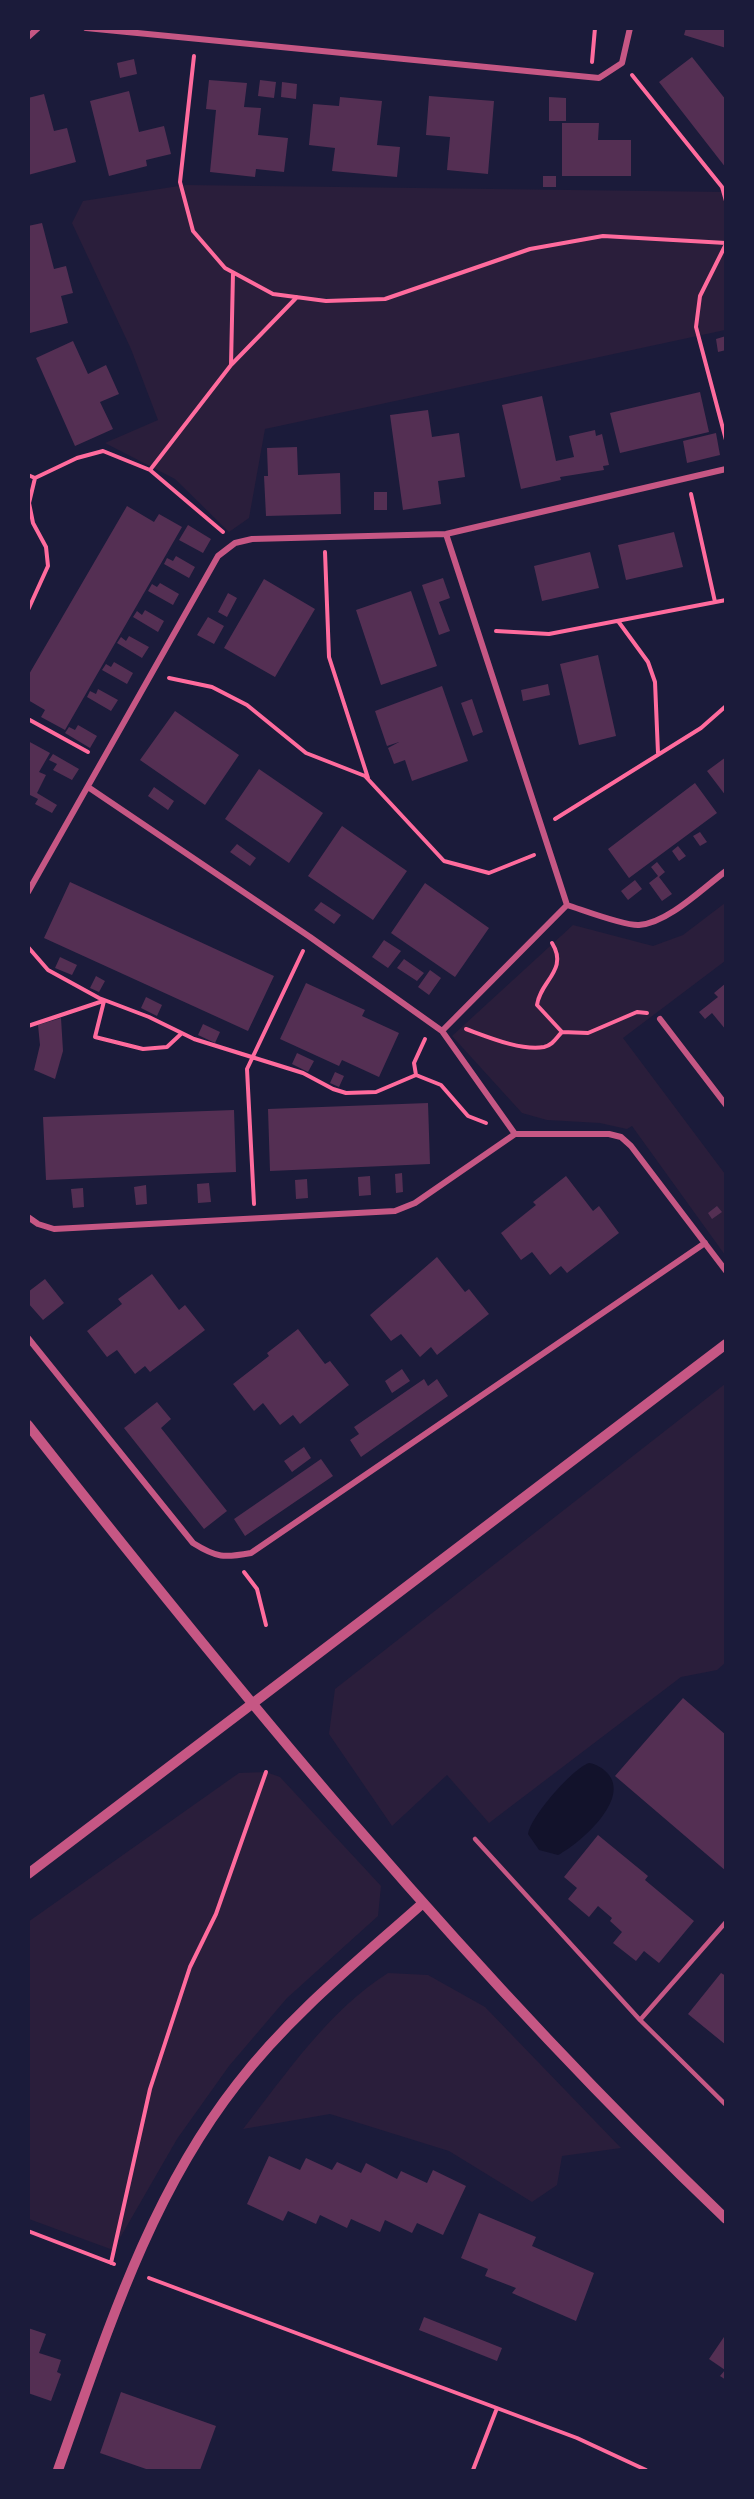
<!DOCTYPE html>
<html>
<head>
<meta charset="utf-8">
<style>
	body { margin:0 }
	#map { position:relative; width:754px; height:2499px; overflow:hidden; background:#1b1b3a; font-family:Signika,sans-serif }
	canvas { display:block }
	.frame { position:absolute; inset:0; border:30px solid #1b1b3a; pointer-events:none }
</style>
</head>
<body>
<div id="map">
<canvas width="754" height="2499"></canvas>
<div class="frame"></div>
</div>
<script>
const ctx = document.querySelector('canvas').getContext('2d');
ctx.lineJoin = 'round';
function fillPath(path, color) {
  ctx.fillStyle = color;
  ctx.fill(path, 'evenodd');
}
function trace(path, color, width, dash) {
  ctx.strokeStyle = color;
  ctx.lineWidth = width;
  ctx.lineCap = dash ? 'butt' : 'round';
  ctx.setLineDash(dash || []);
  ctx.stroke(path);
}
fillPath(new Path2D(`
	M185 185 725 192V330L265 429 249 518 229 532 175 479 105 443 158 420 131 349 72 223 83 201Z
	M725 903V961L623 1038 725 1174V1255L632 1126 627 1129 600 1123 547 1120 522 1113 452 1036 573 925 653 946 683 935Z
	M725 1384V1663L717 1670 681 1677 489 1823 447 1775 392 1826 329 1734 335 1689Z
	M266 1772 280 1777 381 1886 378 1916 287 1998 229 2066 177 2139 113 2250 29 2219 28 1922 239 1773Z
	M388 1973 428 1975 485 2007 621 2148 562 2156 557 2185 532 2202 449 2151 330 2114 243 2129C287 2073 328 2011 388 1973Z`), '#2a1e3b');
fillPath(new Path2D(`
	M589 1763C597 1764 604 1769 609 1775 629 1801 579 1844 558 1855L539 1850 528 1834C530 1817 573 1768 589 1763Z`), '#12122b');
fillPath(new Path2D(`
	M686 28H726V48L684 35Z
	M692 57 726 100V168L659 82Z
	M134 59 137 74 120 78 117 63Z
	M209 80 247 83 244 107 261 108 258 135 288 138 284 172 256 169 255 177 210 172 216 110 206 109Z
	M260 80 276 82 274 98 258 96Z
	M282 82 297 84 296 99 281 97Z
	M129 91 139 132 164 126 171 154 146 160 147 166 109 176 90 101Z
	M44 94 54 131 67 128 76 162 28 175V98Z
	M429 96 494 101 488 174 447 170 450 137 426 135Z
	M340 97 382 101 377 145 400 147 397 177 332 171 335 148 309 145 313 104 339 106Z
	M549 97 566 98V121H549Z
	M562 123H599L598 140H631V176H562Z
	M543 176H556V187H543Z
	M42 223 54 269 66 266 73 293 61 296 68 323 30 333 28 226Z
	M726 336V350L718 352 716 339Z
	M73 341 88 374 106 365 119 394 100 402 113 429 75 446 36 358Z
	M700 392 709 432 620 453 610 413Z
	M542 396 556 461 574 457 569 436 595 430 596 436 602 434 609 465 603 466 604 470 560 477 561 480 521 489 502 405Z
	M428 410 432 437 459 433 465 477 438 481 441 504 403 510 390 415Z
	M716 433 720 455 687 463 683 441Z
	M297 447 298 475 340 473 341 514 266 516 264 476H268L267 448Z
	M374 492H387V510H374Z
	M127 506 154 522 159 514 182 527 65 730 41 717 45 710 28 700V676Z
	M188 525 211 539 203 553 179 540Z
	M674 532 683 567 626 580 618 545Z
	M590 552 599 588 542 601 534 566Z
	M176 556 195 567 189 578 164 564 167 558 173 561Z
	M443 578 450 598 439 602 450 631 439 635 422 585Z
	M264 579 315 609 275 677 224 648Z
	M160 583 179 594 173 605 148 591 152 584 157 587Z
	M411 591 437 666 381 685 356 610Z
	M228 593 237 598 227 617 218 612Z
	M145 610 164 621 158 632 133 617 137 611 142 615Z
	M208 617 224 626 214 644 197 635Z
	M129 636 149 647 142 658 117 643 121 637 126 641Z
	M598 655 616 736 579 745 560 664Z
	M114 662 133 673 127 684 102 670 106 664 111 667Z
	M548 684 550 695 523 701 521 690Z
	M442 686 468 761 412 781 405 760 394 764 388 748 399 742 387 746 375 711Z
	M98 689 118 700 111 711 87 697 90 691 96 694Z
	M472 699 483 732 473 736 461 703Z
	M175 711 239 755 205 805 140 760Z
	M78 725 97 736 90 748 65 733 69 727 75 730Z
	M28 741 50 753 39 772 46 775 37 793 57 805 52 813 35 804 38 799 28 794Z
	M53 754 79 769 72 780 53 770 57 764 49 760Z
	M726 757V796L707 771Z
	M259 769 323 813 289 863 225 819Z
	M695 783 717 813 629 878 608 849Z
	M154 787 174 801 168 810 148 796Z
	M342 826 407 871 373 920 308 876Z
	M700 832 707 842 700 846 693 836Z
	M237 844 256 858 250 866 230 852Z
	M678 846 686 856 679 861 672 851Z
	M657 862 665 872 659 877 672 894 662 901 649 883 658 876 651 867Z
	M635 880 642 889 628 900 621 891Z
	M70 882 274 976 248 1031 44 938Z
	M425 883 489 928 455 977 391 933Z
	M321 902 341 915 334 924 314 910Z
	M384 940 401 951 388 968 372 957Z
	M60 957 77 965 72 975 55 968Z
	M404 959 424 973 417 981 397 968Z
	M430 970 441 978 429 995 418 987Z
	M96 976 105 981 99 992 90 988Z
	M306 983 365 1010 362 1016 399 1033 379 1077 342 1060 339 1066 280 1039Z
	M726 983V1030L712 1013 705 1019 699 1012 718 997 714 993Z
	M146 997 162 1005 157 1016 141 1008Z
	M61 1018 63 1051 55 1079 34 1070 40 1045 38 1025Z
	M203 1024 220 1032 215 1043 198 1035Z
	M297 1053 314 1061 308 1072 292 1064Z
	M335 1072 344 1076 339 1087 330 1083Z
	M428 1103 430 1164 270 1171 268 1109Z
	M234 1110 236 1172 46 1180 43 1117Z
	M402 1173 403 1192 396 1193 395 1174Z
	M370 1176 371 1195 359 1196 358 1177Z
	M566 1176 593 1211 599 1206 619 1233 567 1273 561 1266 550 1275 532 1252 521 1260 501 1233 536 1205 533 1202Z
	M307 1179 308 1198 296 1199 295 1180Z
	M209 1183 211 1202 198 1203 197 1184Z
	M146 1185 147 1204 136 1205 134 1187Z
	M83 1188 84 1207 73 1208 71 1189Z
	M717 1206 722 1212 712 1219 708 1213Z
	M437 1257 465 1292 469 1289 489 1314 437 1355 431 1347 420 1357 401 1334 391 1341 370 1315Z
	M152 1274 179 1310 185 1305 205 1330 150 1372 145 1366 135 1374 117 1350 107 1357 87 1331 122 1304 118 1299Z
	M45 1279 64 1303 43 1320 28 1303V1292Z
	M298 1329 325 1364 330 1361 349 1385 300 1424 293 1415 280 1425 263 1403 254 1411 233 1384 269 1356 267 1353Z
	M402 1369 410 1381 392 1393 385 1381Z
	M424 1379 428 1386 437 1379 448 1396 361 1457 350 1440 359 1434 354 1427Z
	M157 1402 171 1419 161 1428 227 1511 204 1529 124 1428Z
	M304 1447 311 1458 292 1472 284 1461Z
	M321 1459 333 1476 245 1536 234 1519Z
	M683 1698 726 1735V1871L615 1776Z
	M598 1835 648 1876 645 1880 694 1921 659 1963 644 1951 636 1961 613 1943 622 1932 610 1921 612 1918 598 1906 589 1917 568 1899 577 1888 564 1877Z
	M721 1973 726 1976V2045L688 2014Z
	M269 2156 300 2170 306 2158 332 2170 337 2162 361 2173 366 2163 397 2179 401 2171 427 2183 433 2170 466 2186 443 2235 417 2223 412 2233 385 2220 380 2232 351 2219 347 2228 320 2215 316 2224 288 2211 283 2221 247 2204Z
	M479 2213 536 2237 532 2246 594 2273 576 2321 512 2293 516 2288 485 2276 488 2269 461 2258Z
	M424 2317 502 2348 497 2361 419 2330Z
	M28 2328 46 2334 39 2353 61 2360 57 2372 61 2374 51 2401 28 2393Z
	M726 2334V2380L720 2376 725 2370 709 2359Z
	M121 2392 216 2426 200 2470H149L100 2453Z`), '#542f53');
trace(new Path2D(`
	M194 56 180 182 193 231 225 268 273 294 326 301 385 299 530 249 603 236 726 243
	M592 62 595 28
	M632 75 722 187 726 201
	M726 244 700 296 696 327 726 440
	M231 365 233 273
	M150 470 231 365 297 297
	M28 475 35 478 77 458 103 451 150 470 223 532
	M691 494 715 602
	M325 552 329 657 368 778
	M28 610 48 566 46 547 33 523 29 503 35 478
	M618 621 648 662 655 682 658 753
	M496 631 549 634 726 600
	M169 678 212 687 247 705 306 753 365 776 444 861 489 873 534 855
	M28 719 88 752
	M555 819 701 728 726 706
	M552 943C569 970 540 981 537 1005L562 1032
	M28 947 48 970 99 998 149 1017 194 1039 303 1073 333 1089 346 1093 376 1092 416 1075 441 1085 468 1116 486 1123
	M104 1001 95 1037 143 1049 167 1047 182 1033
	M28 1026 103 1001
	M466 1029C488 1037 521 1051 544 1047 553 1045 556 1038 562 1032L588 1033 637 1012 647 1013
	M416 1075 414 1063 425 1039
	M254 1204 247 1069 303 951
	M244 1572 257 1589 266 1625
	M28 2231 114 2264
	M111 2263 150 2089 190 1967 216 1914 266 1772
	M149 2278 577 2438 646 2470
	M473 2470 497 2408`), '#ff6b9d', 4);
trace(new Path2D(`
	M475 1839 640 2020 726 2105
	M640 2020 726 1922`), '#c65784', 4.5);
trace(new Path2D(`
	M86 28 599 78 622 63 630 28
	M28 37 38 28
	M446 534 567 905
	M88 787 310 937 442 1031 515 1134
	M28 892 218 556 235 543 252 539 446 534 726 469
	M660 1019 726 1105
	M442 1031 567 905C583 910 624 926 639 925 668 923 703 888 726 871
	M28 1217 38 1224 54 1229 395 1211 415 1203 515 1134H609L621 1137 631 1146 726 1271
	M28 1338 193 1543C217 1558 224 1558 251 1553L705 1243`), '#c65784', 6);
trace(new Path2D(`
	M28 1425C246 1702 471 1975 726 2219
	M28 1874 726 1344
	M58 2470C106 2336 148 2198 237 2084 290 2015 359 1960 423 1903`), '#c65784', 10);
</script>
</body>
</html>
